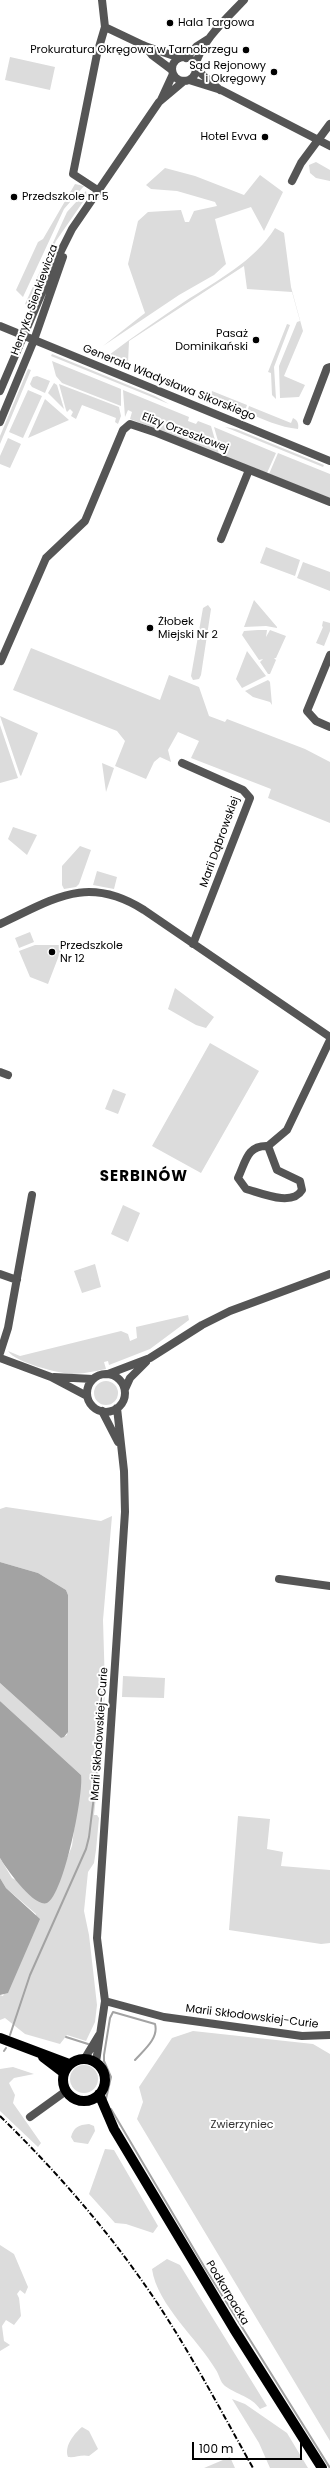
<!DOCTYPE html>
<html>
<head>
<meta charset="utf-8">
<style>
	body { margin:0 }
	#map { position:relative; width:330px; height:2468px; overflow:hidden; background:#fff; font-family:Poppins,sans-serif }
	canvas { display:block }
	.scale { position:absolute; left:192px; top:2442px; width:110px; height:18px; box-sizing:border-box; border:2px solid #000; border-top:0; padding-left:5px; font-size:12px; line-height:14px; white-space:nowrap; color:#000; -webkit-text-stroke:3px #fff; paint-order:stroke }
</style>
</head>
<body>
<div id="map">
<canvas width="330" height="2468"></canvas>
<div class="scale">100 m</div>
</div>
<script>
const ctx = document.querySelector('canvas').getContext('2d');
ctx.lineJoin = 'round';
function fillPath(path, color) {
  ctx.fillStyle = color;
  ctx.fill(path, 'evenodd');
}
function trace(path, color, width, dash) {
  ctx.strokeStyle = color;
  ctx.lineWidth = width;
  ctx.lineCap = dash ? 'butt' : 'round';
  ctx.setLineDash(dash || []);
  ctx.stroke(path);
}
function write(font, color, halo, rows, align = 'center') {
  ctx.font = font + ' Poppins,sans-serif';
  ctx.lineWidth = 4;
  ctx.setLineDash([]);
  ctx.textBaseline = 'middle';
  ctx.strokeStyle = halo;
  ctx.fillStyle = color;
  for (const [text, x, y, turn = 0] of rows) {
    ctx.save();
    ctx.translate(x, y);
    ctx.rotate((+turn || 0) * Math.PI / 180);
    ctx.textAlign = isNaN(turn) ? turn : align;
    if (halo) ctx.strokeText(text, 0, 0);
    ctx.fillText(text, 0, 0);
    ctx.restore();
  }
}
fillPath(new Path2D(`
	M10 57 55 67 50 90 5 80Z
	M316 162 330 170V181L316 178 310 173 309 165Z
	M165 168 195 176 244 195 260 175 283 192 264 231 251 207 215 219 226 264 214 275 179 295 103 346 145 313 128 264 138 221 148 212 181 210 185 222H189L194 211 217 206 215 202 177 191 151 189 146 185Z
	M75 184 84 186 64 209 23 297 16 290 38 242 43 239Z
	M86 191 87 196 56 241 27 305 25 304 67 212Z
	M275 228 284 233 291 287 303 331 284 376 305 385 299 397 280 398 279 366 297 322 300 321 292 292 247 289 244 266 129 341 128 363 109 355C134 336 159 319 184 302 216 281 255 261 275 228Z
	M287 324 290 325 274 367 276 399 272 395 271 373 268 372Z
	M52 354 155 396 169 404 51 356Z
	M52 361 121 389V406L62 383 56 376Z
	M28 369 31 370 0 444V436Z
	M37 376 50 381 45 393 32 387 30 384 33 377Z
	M54 383 57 385 64 409 48 393Z
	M59 384 119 407 121 416 118 424 115 422 116 418 82 405 76 419 71 416 73 412 70 409 67 412 66 410Z
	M28 390 42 396 23 438 9 432Z
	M123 390 189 417 188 421 196 424 198 421 211 426 219 454 130 419 132 412 128 410 125 417Z
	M212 391 247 405 245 411 211 395Z
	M45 399 69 420 28 438Z
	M249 406 291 423 293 418C298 420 299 425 298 429 280 427 263 420 247 412Z
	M214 427 276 453 267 473 222 455Z
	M225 427 236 429 324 465 323 467Z
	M8 438 21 444 10 468 0 464V456Z
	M278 453 330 474V498L269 474Z
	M266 547 300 560 295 576 260 563Z
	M303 562 330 572V591L297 578Z
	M254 600 277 627V628L266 626 244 627Z
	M208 605 211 609 201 675 199 679 193 680 191 676 203 608Z
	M323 621 330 623V631L324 646 316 643 323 627 322 626Z
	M258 630H267L266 637 270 630 286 636 276 658H274L276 660 270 674H268L260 662 263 659 259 660 242 635 244 631Z
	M31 648 160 700 169 675 199 687 209 716 225 722 227 719 305 749 330 762V823L268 798 271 789 191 758 199 741 178 732 168 750 171 762 160 757 154 762 146 779 115 766 125 741 117 731 13 690Z
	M247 651 266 676 242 688 236 679Z
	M268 680 270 682 272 705 270 702 253 697 245 691Z
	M0 716 38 733 21 776 20 775Z
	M0 725 18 778 0 783Z
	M102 763 114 768 106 792Z
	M13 827 37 835 27 855 8 839Z
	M80 846 91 850 79 884 76 887 64 889 62 885V866Z
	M97 871 117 877 114 889 93 885Z
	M30 932 34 942 19 948 15 938Z
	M35 945H63L48 984 30 977 19 951Z
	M175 988 214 1017 206 1028 196 1025 168 1009Z
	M210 1043 259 1071 201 1173 152 1146Z
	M113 1089 126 1094 118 1114 105 1109Z
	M123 1205 140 1213 128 1242 111 1234Z
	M95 1264 101 1287 82 1293 74 1271Z
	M188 1315 189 1320 150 1349 109 1365 108 1361 104 1362 106 1369C95 1371 83 1374 72 1374 58 1373 16 1363 8 1351L20 1356 121 1331 128 1334 130 1341 137 1338 136 1327Z
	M94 1393a12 12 0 1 1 24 0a12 12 0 1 1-24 0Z
	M6 1507 101 1521 112 1516 103 1620 105 1687 103 1731 94 1815H97L99 1818 96 1850 94 1863 88 1872 84 1911 89 1935 97 2005 95 2022 86 2041 67 2035 60 2044 25 2034 5 2018 0 2020V1995L3 1996 36 1914 6 1888 0 1878V1858L12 1878 51 1898 72 1846 81 1775 0 1701V1683L61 1738 67 1735 68 1595 66 1590 38 1573 0 1562V1509Z
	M123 1676 165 1678 164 1698 122 1697Z
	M238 1816 270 1819 267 1849 283 1852 281 1866 330 1870V1943L321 1944 229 1930Z
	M193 2031 313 2044 330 2054V2441L137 2119 143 2102 139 2087 172 2038Z
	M70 2079a14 14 0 1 1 28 0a14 14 0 1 1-28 0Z
	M13 2067 34 2074 14 2078 9 2083 15 2095 13 2103 41 2143 38 2147 0 2111V2069Z
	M89 2124 94 2126 95 2131 88 2144 74 2142 71 2137C74 2127 78 2125 89 2124Z
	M105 2149 114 2150 158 2226 153 2233 126 2224 115 2223 89 2194Z
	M0 2245 14 2254 28 2287 25 2294 20 2290 17 2294 19 2298 21 2316 14 2325 6 2320 2 2326 4 2341 10 2345 0 2351Z
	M167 2259 180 2265 267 2406 260 2409C251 2396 237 2395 225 2386 220 2382 219 2374 216 2370 198 2339 157 2305 152 2269Z
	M232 2399 245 2404 287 2433 308 2468H270L259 2443Z
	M82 2427 89 2431 98 2449 89 2456C81 2454 76 2458 68 2457 64 2446 74 2434 82 2427Z
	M230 2457 235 2468H204Z`), '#dcdcdc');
fillPath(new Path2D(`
	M0 1562 38 1573 66 1590 68 1595V1732L64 1737 61 1738 0 1683Z
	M0 1701 81 1775C84 1793 64 1895 47 1903 34 1908 6 1868 0 1858Z
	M0 1878 6 1888 40 1919 8 1993 0 1995Z`), '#a3a3a3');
trace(new Path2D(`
	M10 2035 30 1975 86 1849 89 1837 98 1763
	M66 2037 88 2044
	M4 2051 6 2048
	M106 2099 111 2077 104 2061V2055L110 2018 113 2012 155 2024C159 2038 144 2050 135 2060
	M111 2109 205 2268 330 2468`), '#a3a3a3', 2);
trace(new Path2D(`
	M105 27 145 46 180 58
	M145 46 152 55 172 70
	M172 69a12 12 0 1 1 24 0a12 12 0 1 1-24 0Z
	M186 58 197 46 208 39
	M195 67C200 42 227 18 244 0
	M196 69 220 90
	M189 80 221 90 330 146
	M161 100 173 74
	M292 181 301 163 330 124
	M99 191 73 174 97 54 105 27 102 0
	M0 326 330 461
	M0 391 53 267 72 229 159 102 184 81
	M307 421 327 368 330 367
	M0 422 34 340 63 257
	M221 539 249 470
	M330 655 307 711 316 721 330 727
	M1 661 46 558 85 521 123 430 130 424 157 433 330 502
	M182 763 243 790 250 798 193 944
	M0 924C54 899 87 874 144 910L330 1037
	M0 1072 8 1075
	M268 1146 277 1170 300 1181 302 1190C292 1207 261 1193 246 1189L238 1178C246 1161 247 1145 268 1146L287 1130 330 1040
	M0 1274 17 1280
	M0 1353 8 1328 32 1195
	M0 1358 51 1377 87 1396
	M108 1374 150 1358 202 1325 230 1311 330 1274
	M87 1393a19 19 0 1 1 38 0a19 19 0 1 1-38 0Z
	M54 1377 93 1379
	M125 1389 130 1378 146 1362
	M102 1411 118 1442
	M279 1579 330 1586
	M105 2001 164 2017 302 2036 330 2035
	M85 2058 99 2035
	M96 2062 105 2001 97 1938 125 1512 124 1471 117 1408
	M30 2117 66 2091`), '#555', 8);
trace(new Path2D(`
	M0 2038 69 2064
	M43 2057 64 2073
	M63 2080a21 21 0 1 1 42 0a21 21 0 1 1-42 0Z
	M99 2094 114 2129 234 2329 322 2468`), '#000', 10);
trace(new Path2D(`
	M0 2116C51 2166 99 2220 140 2278 183 2338 217 2404 253 2468`), '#000', 2, [6, 2, 1, 2]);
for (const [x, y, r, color] of [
	[170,23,4,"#000"],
	[246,50,4,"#000"],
	[274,72,4,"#000"],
	[265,137,4,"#000"],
	[14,197,4,"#000"],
	[256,340,4,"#000"],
	[150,628,4,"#000"],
	[52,952,4,"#000"]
]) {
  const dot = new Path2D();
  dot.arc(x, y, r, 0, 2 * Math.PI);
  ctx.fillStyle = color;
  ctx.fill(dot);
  trace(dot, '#fff', 1.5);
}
write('11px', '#000', '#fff', [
	["Hala Targowa",178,23],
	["Prokuratura Okręgowa w Tarnobrzegu",238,50,"right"],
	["Sąd Rejonowy",266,66,"right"],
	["i Okręgowy",266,79,"right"],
	["Hotel Evva",257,137,"right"],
	["Przedszkole nr 5",22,197],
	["Pasaż",248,334,"right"],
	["Dominikański",248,347,"right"],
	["Żłobek",158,622],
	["Miejski Nr 2",158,635],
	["Przedszkole",60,946],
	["Nr 12",60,959]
], 'left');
write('11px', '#000', '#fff', [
	["Henryka Sienkiewicza",35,300,-70],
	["Generała Władysława Sikorskiego",169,383,22],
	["Elizy Orzeszkowej",185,433,21],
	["Marii Dąbrowskiej",220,842,-70],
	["Marii Skłodowskiej-Curie",100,1734,-86],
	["Marii Skłodowskiej-Curie",252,2017,7],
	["Podkarpacka",227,2293,59]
]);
write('11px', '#333', '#fff', [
	["Zwierzyniec",242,2125]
]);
ctx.letterSpacing = '1px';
write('bold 15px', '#000', '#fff', [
	["SERBINÓW",144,1177]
]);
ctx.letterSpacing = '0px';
</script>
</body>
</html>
